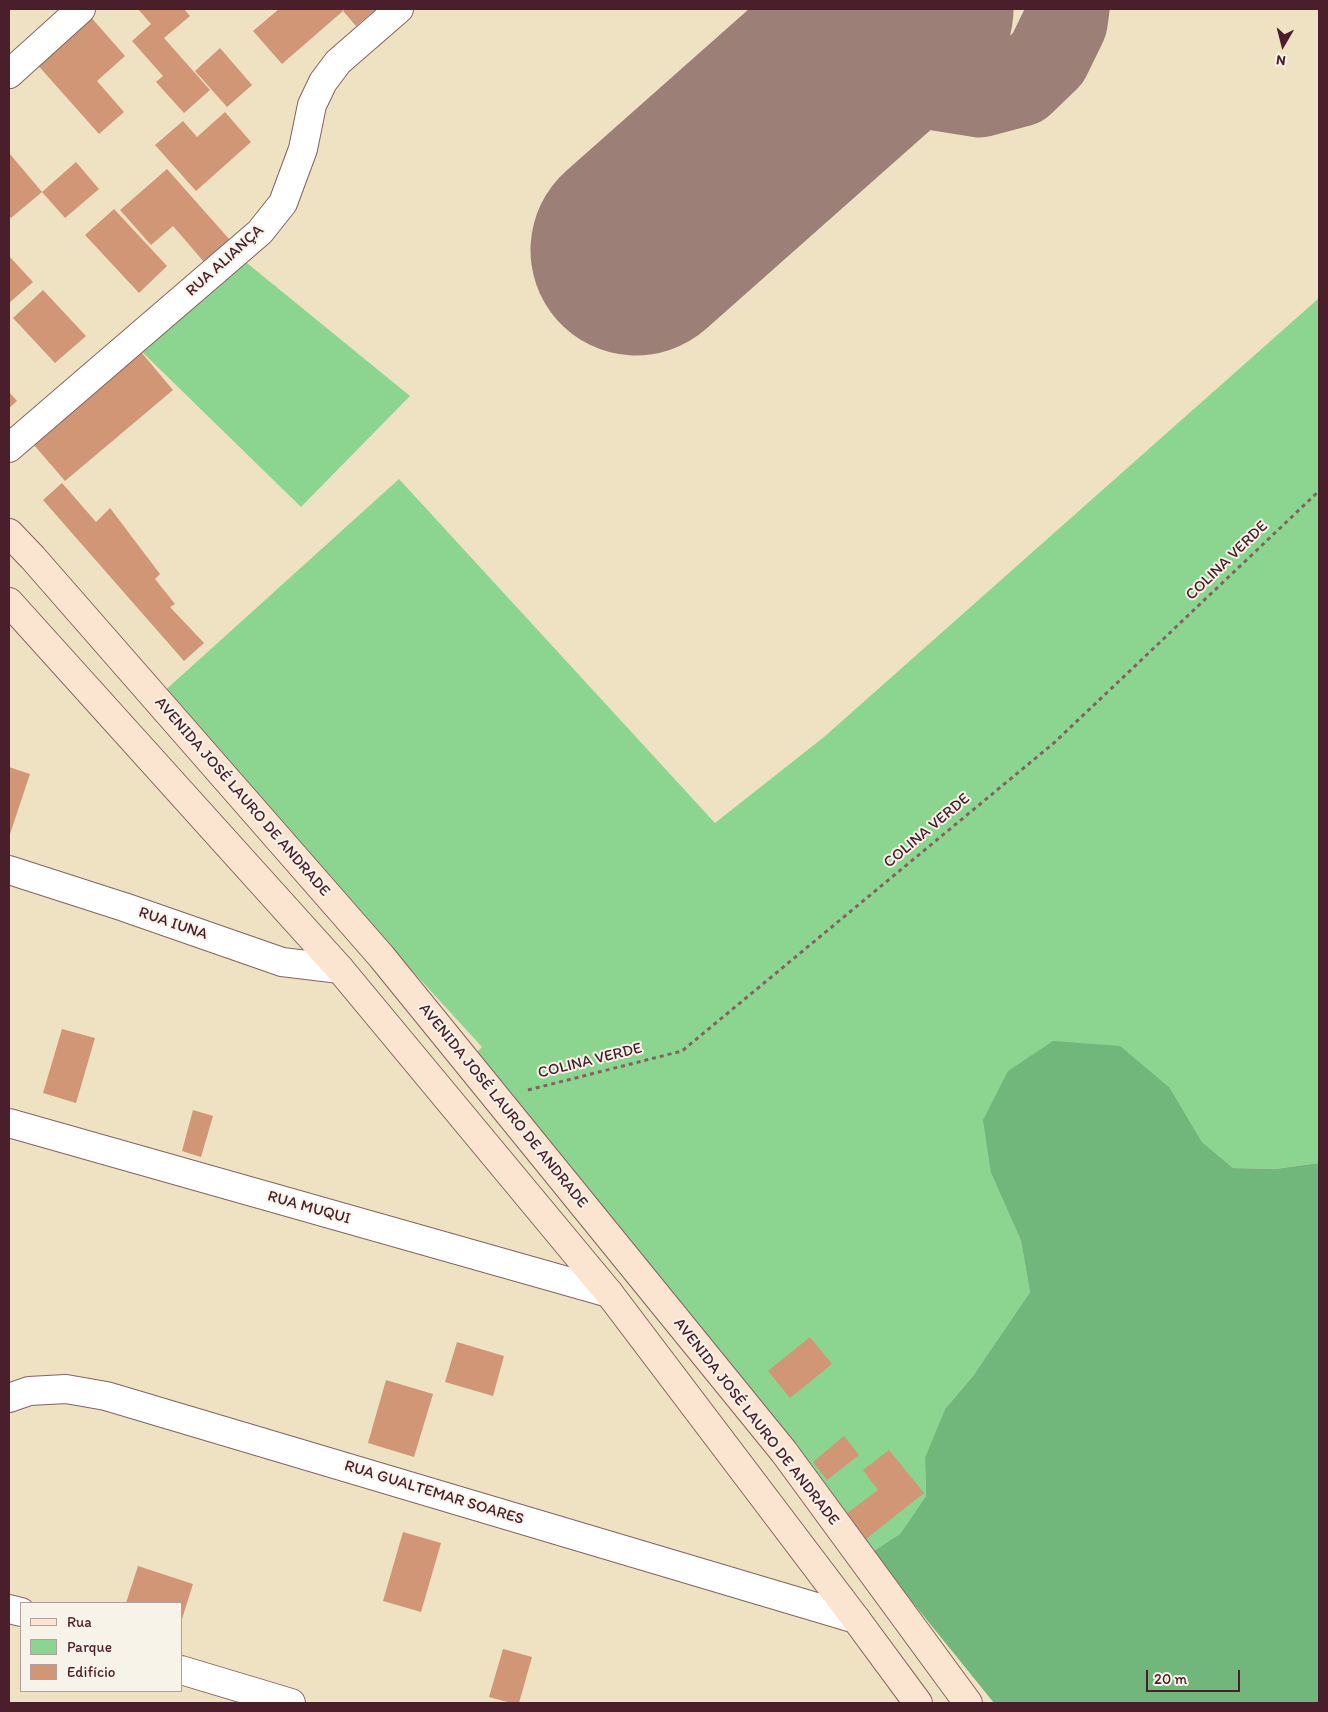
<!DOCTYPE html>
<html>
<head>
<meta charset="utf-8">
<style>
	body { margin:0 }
	#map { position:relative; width:1328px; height:1712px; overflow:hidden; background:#eee2c3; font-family:Itim,sans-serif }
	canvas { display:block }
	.frame { position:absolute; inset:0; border:10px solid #4a1f2b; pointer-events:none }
	.legend { position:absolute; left:20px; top:1602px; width:162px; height:90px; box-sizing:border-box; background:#f7f3e8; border:1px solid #b29e9c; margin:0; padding:6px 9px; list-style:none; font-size:15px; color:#4a1f2b }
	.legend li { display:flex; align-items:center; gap:10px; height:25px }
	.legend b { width:25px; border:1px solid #b29e9c }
	.north { position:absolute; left:1258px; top:20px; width:50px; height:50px; -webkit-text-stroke:4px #f7f3e8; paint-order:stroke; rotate:188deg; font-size:14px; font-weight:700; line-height:20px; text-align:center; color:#4a1f2b }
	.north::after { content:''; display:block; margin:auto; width:18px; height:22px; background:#4a1f2b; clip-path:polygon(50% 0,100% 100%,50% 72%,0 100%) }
	.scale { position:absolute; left:1146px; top:1670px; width:94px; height:22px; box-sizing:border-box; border:2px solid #4a1f2b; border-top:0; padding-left:6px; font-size:15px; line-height:18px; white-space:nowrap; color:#4a1f2b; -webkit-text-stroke:4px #f7f3e8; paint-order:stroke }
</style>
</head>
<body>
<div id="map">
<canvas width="1328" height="1712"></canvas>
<div class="frame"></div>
<ul class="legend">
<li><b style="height:6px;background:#fce5d0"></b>Rua</li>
<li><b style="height:14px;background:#8cd591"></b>Parque</li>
<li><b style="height:14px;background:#d09675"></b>Edifício</li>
</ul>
<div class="north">N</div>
<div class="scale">20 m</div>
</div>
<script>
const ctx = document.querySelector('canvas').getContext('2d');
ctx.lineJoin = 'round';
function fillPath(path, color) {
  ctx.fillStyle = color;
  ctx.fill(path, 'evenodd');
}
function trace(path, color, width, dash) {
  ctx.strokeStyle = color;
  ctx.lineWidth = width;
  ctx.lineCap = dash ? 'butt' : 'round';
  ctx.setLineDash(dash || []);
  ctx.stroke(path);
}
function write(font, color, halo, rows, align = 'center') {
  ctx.font = font + ' Itim,sans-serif';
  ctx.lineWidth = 4;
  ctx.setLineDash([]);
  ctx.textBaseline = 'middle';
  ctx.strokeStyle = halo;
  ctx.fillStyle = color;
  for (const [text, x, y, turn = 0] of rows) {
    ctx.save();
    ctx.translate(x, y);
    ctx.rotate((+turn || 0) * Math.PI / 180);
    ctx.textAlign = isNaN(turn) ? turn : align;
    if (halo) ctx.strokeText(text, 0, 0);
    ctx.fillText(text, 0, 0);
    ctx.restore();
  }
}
fillPath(new Path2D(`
	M242 259 410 396 301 507 136 346Z
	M1319 298V1163L1275 1169 1233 1168 1202 1142 1170 1088 991 1173 1021 1241 1030 1292 973 1376 945 1409 925 1457 926 1496 900 1534 872 1552 474 1055 482 1047 160 695 399 479 715 823 824 737Z`), '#8cd591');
fillPath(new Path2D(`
	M1053 1041 1120 1046 1170 1088 1202 1142 1233 1168 1275 1169 1319 1163V1703H994L872 1552 900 1534 926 1496 925 1457 945 1409 973 1376 1030 1292 1021 1241 991 1173 983 1120 1008 1071Z`), '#71b67b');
trace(new Path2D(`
	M864 47 895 75 936 88 980 95 1021 84 1048 58 1065 23 1067 9`), '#9c8077', 85);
trace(new Path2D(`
	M636 250 908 9`), '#9c8077', 211);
fillPath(new Path2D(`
	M138 9H184L190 16 164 38 210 90 184 113 156 82 163 76 132 41 151 24Z
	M279 9H341L343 11 282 64 253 31Z
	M346 9H376L356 26 343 11Z
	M89 15 125 56 97 81 124 112 99 134 35 62Z
	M220 48 252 85 227 107 195 71Z
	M225 112 251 142 196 191 155 145 183 121 197 137Z
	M9 153 42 192 11 218 9 215Z
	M76 162 99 189 65 218 42 192Z
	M167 169 230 240 204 262 173 226 151 245 120 210Z
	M114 209 167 266 139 293 85 235Z
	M9 256 33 282 9 303Z
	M43 290 86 336 55 363 13 318Z
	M136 346 173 390 65 481 28 438Z
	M9 392 17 401 9 408Z
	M62 483 96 522 110 508 160 574 155 579 175 604 170 607 204 643 184 661 43 500Z
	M9 767 30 774 9 837Z
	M62 1029 95 1038 76 1103 43 1093Z
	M193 1110 213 1116 201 1157 182 1151Z
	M810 1337 832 1364 790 1398 768 1371Z
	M457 1342 504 1356 493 1396 445 1382Z
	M386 1380 433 1394 414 1457 368 1443Z
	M844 1436 859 1455 827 1480 813 1462Z
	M889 1450 924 1493 866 1539 846 1514 878 1490 863 1470Z
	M403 1532 441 1543 421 1612 383 1601Z
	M138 1566 193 1584 182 1619 181 1603H126Z
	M503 1649 532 1657 519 1703H511L489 1697Z`), '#d09675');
const street = new Path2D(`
	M9 74 81 9
	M9 448 260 232 283 203 303 149 312 105 323 82 338 62 399 9
	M9 870 124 907 282 962 340 969
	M9 1123 609 1293
	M9 1398 29 1391 66 1389 106 1396 856 1619
	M9 1609 21 1612
	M181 1670 291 1703`);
const secondary = new Path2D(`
	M9 533 33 558 381 956 784 1452 968 1703
	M9 602 340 969 609 1293 856 1619 918 1703`);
trace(street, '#836360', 30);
trace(secondary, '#836360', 30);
trace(new Path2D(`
	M528 1090 682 1051 1055 742 1319 491`), '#836360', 3, [4, 4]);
trace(street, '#fff', 28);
trace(secondary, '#fce5d0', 28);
write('16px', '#4a1f2b', '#f7f3e8', [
	["RUA ALIANÇA",225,261,-42],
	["COLINA VERDE",1227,561,-44],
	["AVENIDA JOSÉ LAURO DE ANDRADE",242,797,49],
	["COLINA VERDE",927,831,-40],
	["RUA IUNA",173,924,19],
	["COLINA VERDE",590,1061,-14],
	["AVENIDA JOSÉ LAURO DE ANDRADE",503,1106,51],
	["RUA MUQUI",309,1208,16],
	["AVENIDA JOSÉ LAURO DE ANDRADE",756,1422,52],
	["RUA GUALTEMAR SOARES",434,1493,17]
]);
</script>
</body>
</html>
